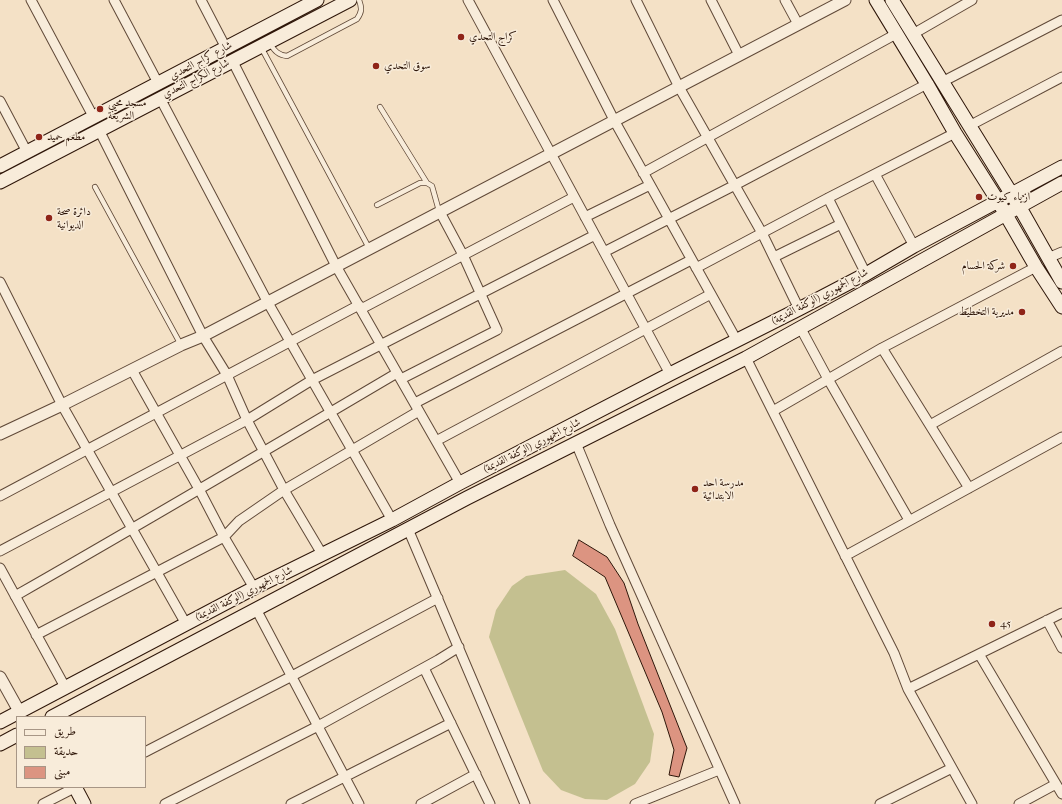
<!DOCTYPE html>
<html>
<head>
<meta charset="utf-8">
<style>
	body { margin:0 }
	#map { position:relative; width:1062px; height:804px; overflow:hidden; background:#f4e1c6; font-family:"IM FELL French Canon",Amiri,serif }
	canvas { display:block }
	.legend { position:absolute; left:16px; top:716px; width:130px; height:72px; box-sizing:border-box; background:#f8ecda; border:1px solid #a79686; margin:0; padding:5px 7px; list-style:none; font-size:12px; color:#2e1609 }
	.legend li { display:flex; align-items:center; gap:8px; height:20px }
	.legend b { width:20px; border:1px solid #a79686 }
</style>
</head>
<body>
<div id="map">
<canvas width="1062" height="804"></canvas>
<ul class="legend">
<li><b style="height:5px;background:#f8ecda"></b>طريق</li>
<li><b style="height:11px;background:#c4c090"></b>حديقة</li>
<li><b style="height:11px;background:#dc9481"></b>مبنى</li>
</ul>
</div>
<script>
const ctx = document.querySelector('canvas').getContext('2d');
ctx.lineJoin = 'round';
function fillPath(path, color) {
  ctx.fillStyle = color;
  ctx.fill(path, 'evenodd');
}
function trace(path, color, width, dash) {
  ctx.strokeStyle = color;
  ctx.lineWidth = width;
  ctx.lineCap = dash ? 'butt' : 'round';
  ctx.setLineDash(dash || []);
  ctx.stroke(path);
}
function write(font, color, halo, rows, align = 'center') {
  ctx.font = font + ' "IM FELL French Canon",Amiri,serif';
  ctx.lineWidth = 3;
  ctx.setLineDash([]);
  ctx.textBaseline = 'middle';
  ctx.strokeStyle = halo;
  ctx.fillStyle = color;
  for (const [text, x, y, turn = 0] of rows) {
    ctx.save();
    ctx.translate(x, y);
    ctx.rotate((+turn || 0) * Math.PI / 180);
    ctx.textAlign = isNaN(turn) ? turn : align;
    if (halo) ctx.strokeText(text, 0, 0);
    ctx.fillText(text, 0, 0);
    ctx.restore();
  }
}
fillPath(new Path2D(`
	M565 570 596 594 615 629 654 734 650 762 635 784 607 800 585 799 561 790 543 771 489 637 496 610 512 586 526 576Z`), '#c4c090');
const building = new Path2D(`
	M579 540 607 557 624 583 638 624 687 748 679 777 669 775 674 750 662 712 605 577 573 556Z`);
fillPath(building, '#dc9481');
trace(building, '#2e1609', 1);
const service = new Path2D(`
	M270 44C275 51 278 55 287 56L357 19C362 12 362 8 359 0
	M261 47 369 248
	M380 107 427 183
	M95 187 181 345
	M377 205 420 183H427L432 186 439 211`);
const minor = new Path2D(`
	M31 0 94 118
	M114 0 158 83
	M201 0 226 48
	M468 0 670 374
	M553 0 614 120 737 341
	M636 0 679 87 762 233 799 309
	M711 0 739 55
	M785 0 798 24
	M913 34 972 0
	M232 60 336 266 460 483
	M942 82 1062 20
	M160 98 267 301 392 520
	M0 101 27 152
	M969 126 1062 77
	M99 130 203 336 227 375 247 420 284 490 322 554
	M643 173 896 34
	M875 174 914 246
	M828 198 866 274
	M585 217 650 185
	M604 252 735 185 927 84
	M774 257 841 224
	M1048 258 1062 252
	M696 268 828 198 955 133
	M0 282 62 405 186 624
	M361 309 574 197
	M800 327 828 379 909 520
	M882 348 969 488
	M746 358 894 653 908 689 972 804
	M132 370 199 489 224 537 254 588
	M401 379 497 330 463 255 440 212
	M415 403 691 260
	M773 411 882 348 1036 267
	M930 425 1062 351
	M436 441 711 294
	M576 443 610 525 735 804
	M0 496 359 305
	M408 529 525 804
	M0 551 247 420 312 380 595 235
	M845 556 1062 437
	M0 568 65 687
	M15 596C143 523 270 448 397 373
	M256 609 359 804
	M1047 620 1062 648
	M36 635 224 537 239 521 284 490 419 411
	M979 654 1062 794
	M424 668 490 804
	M908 689 1062 613
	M145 752 292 676 438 598
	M43 804 76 787
	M165 804 318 726 438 660 459 647
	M291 804 451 723
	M421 804 476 774
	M635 804 719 770
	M880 804 952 768
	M1019 804 1056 784`);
const tertiary = new Path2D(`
	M0 434 62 405 181 345 203 336 845 0
	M0 677 19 711`);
const secondary = new Path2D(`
	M876 0 927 84 955 133 998 201 1036 267 1062 307
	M892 0 1019 206 1062 282
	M0 166 317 0
	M0 182 350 0
	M52 717 467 498 746 358 1062 183
	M0 722 254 588 392 520 460 483 670 374 799 309 866 274 914 246 1062 167
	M0 744 17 735
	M75 787 84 804`);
trace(service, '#604938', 6);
trace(minor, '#604938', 11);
trace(tertiary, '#604938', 13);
trace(secondary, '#2e1609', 15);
trace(service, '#f8ecda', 4.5);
trace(minor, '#f8ecda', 9);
trace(tertiary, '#f8ecda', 11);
trace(secondary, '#f8ecda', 13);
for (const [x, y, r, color] of [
	[461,37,4,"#8f2418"],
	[376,66,4,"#8f2418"],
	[100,109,4,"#8f2418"],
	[39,137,4,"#8f2418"],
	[979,197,4,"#8f2418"],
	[49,218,4,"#8f2418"],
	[1013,266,4,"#8f2418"],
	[1022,312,4,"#8f2418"],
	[695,489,4,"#8f2418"],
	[992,624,4,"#8f2418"]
]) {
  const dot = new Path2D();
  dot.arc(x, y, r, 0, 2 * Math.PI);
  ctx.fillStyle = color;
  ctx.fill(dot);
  trace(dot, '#f8ecda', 1.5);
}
write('11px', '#2e1609', '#f8ecda', [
	["كراج التحدي",469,37],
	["سوق التحدي",384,66],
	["مسجد محيي",108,103],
	["الشريعة",108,116],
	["مطعم حميد",47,137],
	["ازياء كيوت",987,197],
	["دائرة صحة",57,212],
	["الديوانية",57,225],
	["شركة الحسام",1005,266,"right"],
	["مديرية التخطيط",1014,312,"right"],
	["مدرسة احد",703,483],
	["الابتدائية",703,496],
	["45",1000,624]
], 'left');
write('11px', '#2e1609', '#f8ecda', [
	["شارع كراج التحدي",201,61,-28],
	["شارع الكراج التحدي",196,79,-27],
	["شارع الجمهوري (الوكفة القديمة)",820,297,-28],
	["شارع الجمهوري (الوكفة القديمة)",532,446,-27],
	["شارع الجمهوري (الوكفة القديمة)",244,594,-27]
]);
</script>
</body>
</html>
